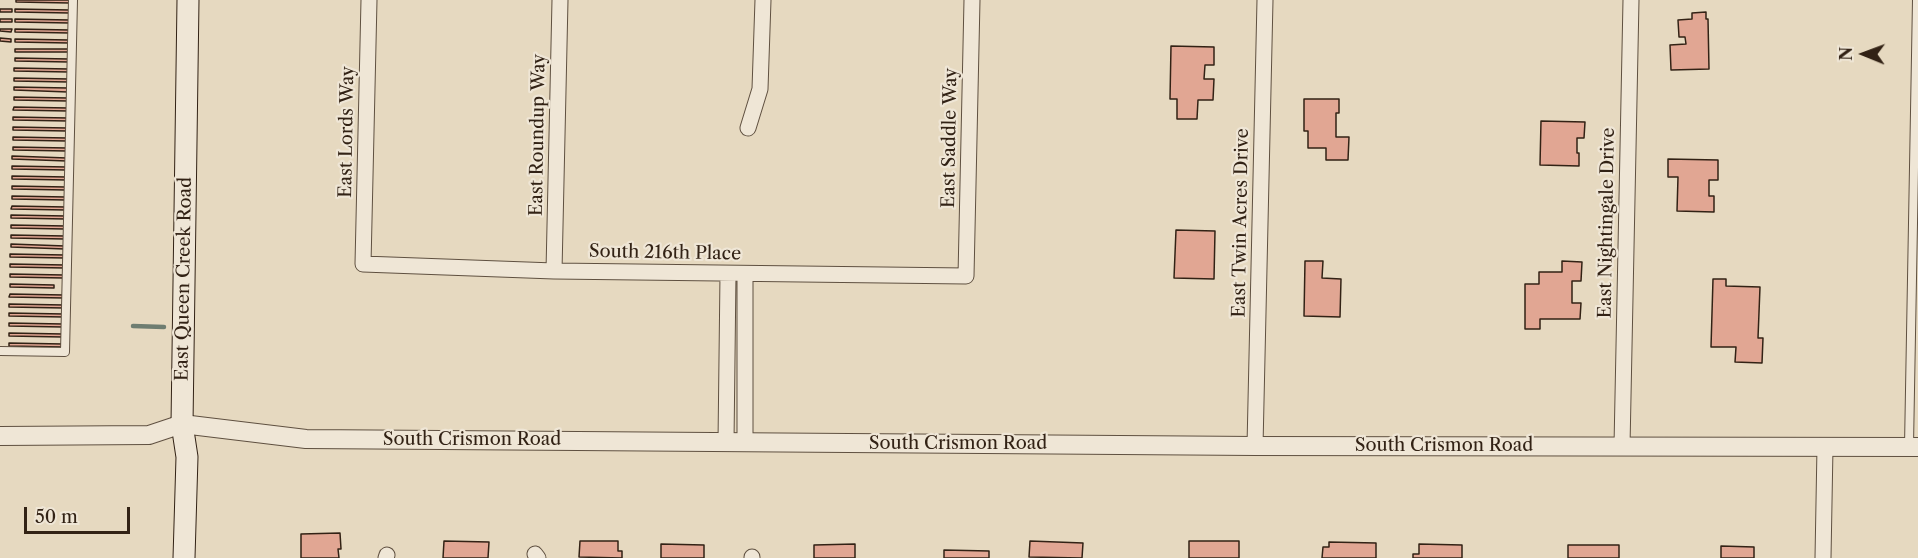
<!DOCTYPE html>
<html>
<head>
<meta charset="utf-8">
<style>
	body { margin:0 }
	#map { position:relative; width:1918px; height:558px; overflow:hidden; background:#e6d9c0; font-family:"Libre Caslon Text",serif }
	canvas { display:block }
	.north { position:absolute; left:1834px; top:24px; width:60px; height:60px; -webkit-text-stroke:4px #efe6d6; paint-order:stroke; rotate:271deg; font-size:16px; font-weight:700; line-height:24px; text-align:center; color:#322215 }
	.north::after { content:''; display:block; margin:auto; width:21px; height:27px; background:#322215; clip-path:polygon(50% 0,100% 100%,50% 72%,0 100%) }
	.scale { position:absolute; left:24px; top:507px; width:106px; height:27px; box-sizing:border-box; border:3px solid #322215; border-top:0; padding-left:8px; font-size:18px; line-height:21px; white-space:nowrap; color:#322215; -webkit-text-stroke:4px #efe6d6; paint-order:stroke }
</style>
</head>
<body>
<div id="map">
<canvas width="1918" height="558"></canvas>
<div class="north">N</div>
<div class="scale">50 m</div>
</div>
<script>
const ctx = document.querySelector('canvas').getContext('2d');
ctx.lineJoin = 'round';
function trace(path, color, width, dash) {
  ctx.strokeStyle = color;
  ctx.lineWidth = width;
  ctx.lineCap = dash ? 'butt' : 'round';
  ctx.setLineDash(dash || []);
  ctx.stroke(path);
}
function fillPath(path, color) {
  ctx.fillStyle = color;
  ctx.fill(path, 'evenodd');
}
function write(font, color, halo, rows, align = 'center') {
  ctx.font = font + ' "Libre Caslon Text",serif';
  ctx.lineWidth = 4.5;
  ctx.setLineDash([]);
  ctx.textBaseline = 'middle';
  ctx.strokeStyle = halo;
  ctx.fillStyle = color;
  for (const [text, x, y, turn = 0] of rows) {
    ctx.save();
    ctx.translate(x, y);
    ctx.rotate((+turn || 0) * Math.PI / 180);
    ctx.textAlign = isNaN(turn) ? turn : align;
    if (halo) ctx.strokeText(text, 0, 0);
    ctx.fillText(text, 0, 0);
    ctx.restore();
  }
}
trace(new Path2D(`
	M133 326 164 327`), '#6e7d71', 4.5);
const building = new Path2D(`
	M16 0H70V3L16 2Z
	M0 9H12V12H0Z
	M15 9 70 10V13L15 12Z
	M1706 12V19H1708L1709 69 1671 70 1670 45 1686 44 1685 37H1679L1678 20 1692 19V13Z
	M0 19H12V22H0Z
	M15 19 70 20V23L15 22Z
	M0 29H12L11 32 0 31Z
	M15 29 70 30V33L15 32Z
	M0 38 11 39V42L0 41Z
	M15 39 69 40V43L15 42Z
	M1171 46 1214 47V65H1205L1204 79H1214L1213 100H1198L1197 119H1177V99H1170Z
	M15 49H69V52H15Z
	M15 58 69 59V62L15 61Z
	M14 68 69 69V72L14 71Z
	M14 78 69 79V82L14 81Z
	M14 87 68 88V92L14 90Z
	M14 97 68 98V101L14 100Z
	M1304 99H1339V113H1336V137H1349L1348 160H1326V148H1308V131H1304Z
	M14 107 68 108V111L13 110Z
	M13 117 68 118V121L13 120Z
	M1541 121 1585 122 1584 138H1577V153H1579V166L1540 165Z
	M13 127 67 128V131L13 130Z
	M13 137 67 138V141L13 140Z
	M13 147 67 148V151L13 150Z
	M12 156 67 158V161L12 159Z
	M1668 159 1718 160V180H1709V196H1714V212L1677 211 1678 177H1668Z
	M12 166 67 167V170L12 169Z
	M12 176 67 177V180L12 179Z
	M12 186 66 187V190L12 189Z
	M12 196 66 197V200L12 199Z
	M12 206 66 207V210L11 209Z
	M11 215 66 216V219L11 218Z
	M11 225 66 226 65 229 11 228Z
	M1176 230 1215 231 1214 279 1174 278Z
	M11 235 65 236V239L11 238Z
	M11 244 65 246V249L11 247Z
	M10 254 65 255V258L10 257Z
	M1305 261H1323L1322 278 1341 279 1340 317 1304 316Z
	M1562 261 1582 262 1581 281H1572V303H1581L1580 319H1540V329H1525V284H1539V272H1562Z
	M10 264 65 265V268L10 267Z
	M10 274 64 275V278L10 277Z
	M1713 279H1726V286L1760 287 1758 338H1763L1762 363 1735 362 1736 347H1711Z
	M10 284 54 285V288L10 287Z
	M10 294 64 295V298L9 297Z
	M9 304 64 305V308L9 307Z
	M9 313 64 314V317L9 316Z
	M9 323 63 324V327L9 326Z
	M9 333 63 334V337L9 336Z
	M9 343 63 344V347L9 346Z
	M340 533 341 549H338L339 558H301V534Z
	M444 541 489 542 488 558H443Z
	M580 541H618V551H622V558L579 557Z
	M1030 541 1083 543 1082 558 1029 557Z
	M1189 541H1239V558H1189Z
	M1329 542 1376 543V558H1322L1323 547H1329Z
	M661 544 704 545V558H661Z
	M855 544V558H814V545Z
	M1419 544 1462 545V558H1413V554H1419Z
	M1568 545H1619V558H1568Z
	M1721 546 1754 547V558H1721Z
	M944 550 989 551V558H944Z`);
fillPath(building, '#e1a693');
trace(building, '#322215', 1.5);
const service = new Path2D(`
	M0 351 65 352 73 0
	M1909 446 1917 0`);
const minor = new Path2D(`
	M369 0 363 264 554 271 966 276 972 0
	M748 128 760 89 763 0
	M554 271 560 0
	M726 442 728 274
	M745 442V274
	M1255 446 1265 0
	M1622 446 1631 0
	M535 554 538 558
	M386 558 387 555
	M752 558V557
	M1823 558 1825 447`);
const tertiary = new Path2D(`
	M0 436 149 435 182 424 306 439 1255 446 1918 447`);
const secondary = new Path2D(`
	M184 558 187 457 182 424 188 0`);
trace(service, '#5f5040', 10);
trace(minor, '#5f5040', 17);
trace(tertiary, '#5f5040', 20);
trace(secondary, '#322215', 23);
trace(service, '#efe6d6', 8);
trace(minor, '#efe6d6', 15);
trace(tertiary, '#efe6d6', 18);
trace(secondary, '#efe6d6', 21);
write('18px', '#322215', '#efe6d6', [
	["East Lords Way",347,132,-89],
	["East Roundup Way",538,135,-89],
	["East Saddle Way",950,138,-89],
	["East Twin Acres Drive",1241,223,-89],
	["East Nightingale Drive",1607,223,-89],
	["South 216th Place",665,253,1],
	["East Queen Creek Road",184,279,-89],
	["South Crismon Road",472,440],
	["South Crismon Road",958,444],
	["South Crismon Road",1444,446]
]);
</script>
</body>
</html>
